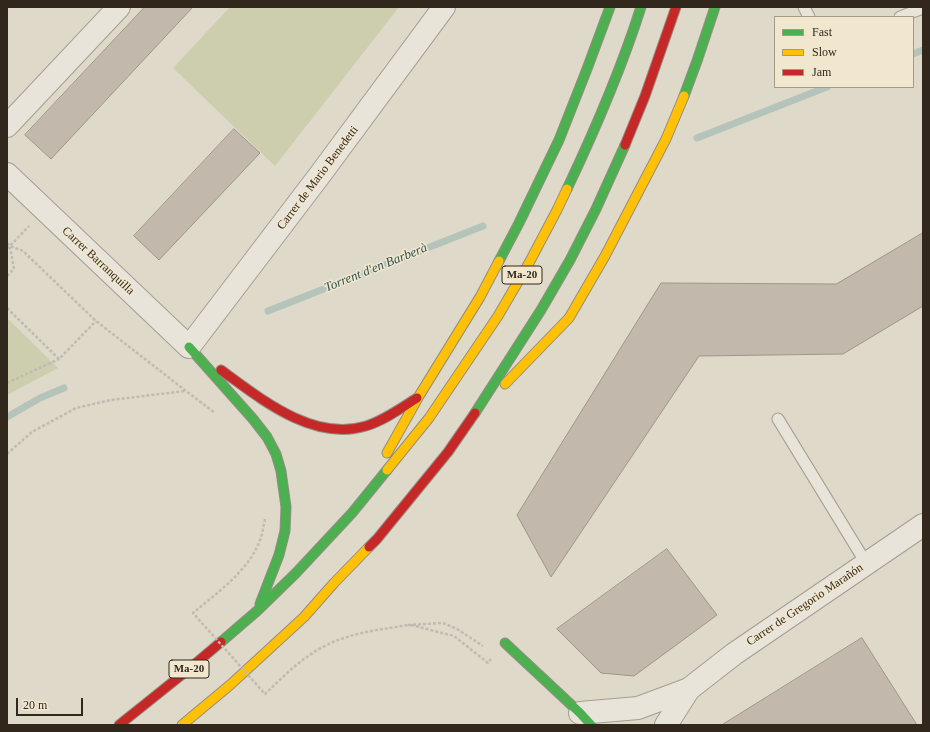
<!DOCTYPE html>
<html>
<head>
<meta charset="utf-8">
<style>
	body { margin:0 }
	#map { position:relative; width:930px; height:732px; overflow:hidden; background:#dfd9c9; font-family:"Times New Roman",serif }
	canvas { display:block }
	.frame { position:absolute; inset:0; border:8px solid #31271d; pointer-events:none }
	.legend { position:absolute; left:774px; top:16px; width:140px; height:72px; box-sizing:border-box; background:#f1e7cf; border:1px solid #a49a88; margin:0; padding:5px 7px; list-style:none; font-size:12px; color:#31271d }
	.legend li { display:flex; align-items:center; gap:8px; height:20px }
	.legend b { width:20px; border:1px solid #a49a88 }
	.scale { position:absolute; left:16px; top:698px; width:67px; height:18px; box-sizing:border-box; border:2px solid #31271d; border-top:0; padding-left:5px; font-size:12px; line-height:14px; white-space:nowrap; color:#31271d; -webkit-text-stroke:3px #f1e7cf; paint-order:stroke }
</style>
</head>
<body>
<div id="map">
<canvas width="930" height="732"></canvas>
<div class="frame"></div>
<ul class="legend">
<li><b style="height:5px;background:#4caf50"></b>Fast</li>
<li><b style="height:5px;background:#ffc107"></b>Slow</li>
<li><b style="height:5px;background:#c62828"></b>Jam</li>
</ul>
<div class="scale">20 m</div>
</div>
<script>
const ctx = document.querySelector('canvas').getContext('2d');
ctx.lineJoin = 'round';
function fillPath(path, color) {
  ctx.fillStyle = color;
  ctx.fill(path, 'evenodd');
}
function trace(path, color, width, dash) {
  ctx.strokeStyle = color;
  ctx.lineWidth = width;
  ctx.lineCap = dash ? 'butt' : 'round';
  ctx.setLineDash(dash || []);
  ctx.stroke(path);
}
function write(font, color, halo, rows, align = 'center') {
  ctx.font = font + ' "Times New Roman",serif';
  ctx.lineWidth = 3;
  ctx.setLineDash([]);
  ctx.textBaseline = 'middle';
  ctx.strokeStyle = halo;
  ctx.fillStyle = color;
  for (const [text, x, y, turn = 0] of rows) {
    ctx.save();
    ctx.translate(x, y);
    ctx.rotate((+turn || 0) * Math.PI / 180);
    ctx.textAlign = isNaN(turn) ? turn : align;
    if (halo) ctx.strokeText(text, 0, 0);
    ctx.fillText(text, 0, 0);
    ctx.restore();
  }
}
fillPath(new Path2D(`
	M230 7H399L275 166 173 68Z
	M7 318 58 368 7 395Z`), '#cdcead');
trace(new Path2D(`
	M913 54 923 50
	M697 138 827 87
	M268 311 483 226
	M7 417 40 398 64 388`), '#b5c4ba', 7);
const building = new Path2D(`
	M145 7H193L51 159 25 135Z
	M234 129 260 153 159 260 134 236Z
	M923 233V306L843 354 699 356 551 577 517 515 661 283 836 284Z
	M667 549 717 615 634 676 601 673 557 629Z
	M862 638 917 725H722Z`);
fillPath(building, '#c2b8ab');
trace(building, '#9e958a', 1);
const lane = new Path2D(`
	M804 7 809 17
	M900 17 923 8
	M778 419 866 563`);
const street = new Path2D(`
	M7 126 119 7
	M7 174 189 347 319 176 444 7
	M580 713 638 708 689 689 734 654 923 525
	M666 725 689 689`);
const fast = new Path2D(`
	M684 96 697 61 715 7
	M567 189C595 130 621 70 641 7
	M499 261 519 223 559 140 587 69 610 7
	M189 347 253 419 267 437 276 454 281 471 286 507 285 531 279 555 260 604
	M475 413 541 310 570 260 596 209 625 145
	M221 642 257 611 296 573 352 513 387 470
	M505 643 580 713 591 725`);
const slow = new Path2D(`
	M505 384 569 318 605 256 666 139 684 96
	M387 453 419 396 480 297 499 261
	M387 470 429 418 498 316 529 263 557 210 567 189
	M182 725 230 685 304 617 334 583 369 547`);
const jam = new Path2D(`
	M625 145 645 96 676 7
	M221 370C261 399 313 442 366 426 385 420 401 408 417 398
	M369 547 377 539 448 452 475 413
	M119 725 189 669 221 642`);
trace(lane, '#a49e93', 13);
trace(street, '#a49e93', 24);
trace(fast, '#938d83', 11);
trace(slow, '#938d83', 11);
trace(jam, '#938d83', 11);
trace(new Path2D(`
	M7 243 10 246 23 251 96 321 186 391 215 413
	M7 249 29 226
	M7 276 14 269 10 247
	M7 308 59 359 96 321
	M7 383 59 359
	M7 454 32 432 76 408 111 400 185 391
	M408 625 443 623 457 629 483 646
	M411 625 454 636 488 663 491 659`), '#c0bbb2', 2.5, [3, 2]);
trace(lane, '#e8e4da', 11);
trace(street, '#e8e4da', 22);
trace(fast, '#4caf50', 9);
trace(slow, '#ffc107', 9);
trace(jam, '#c62828', 9);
trace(new Path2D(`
	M265 519C264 524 263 529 262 534 252 569 219 591 193 613L265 694C278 682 292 667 307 657 338 634 371 631 408 625`), '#c0bbb2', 2.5, [3, 2]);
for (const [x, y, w] of [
	[522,275,40],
	[189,669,40]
]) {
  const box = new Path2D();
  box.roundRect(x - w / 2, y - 9, w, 18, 3);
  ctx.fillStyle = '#f1e7cf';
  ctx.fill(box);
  trace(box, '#31271d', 1);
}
write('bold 11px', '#31271d', null, [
	["Ma-20",522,275],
	["Ma-20",189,669]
]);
write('12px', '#31271d', '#f1e7cf', [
	["Carrer de Mario Benedetti",318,178,-53],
	["Carrer Barranquilla",98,261,43],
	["Carrer de Gregorio Marañón",805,605,-34]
]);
write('italic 13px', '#2e4f4d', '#f1e7cf', [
	["Torrent d'en Barberà",376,268,-22]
]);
</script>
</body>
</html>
